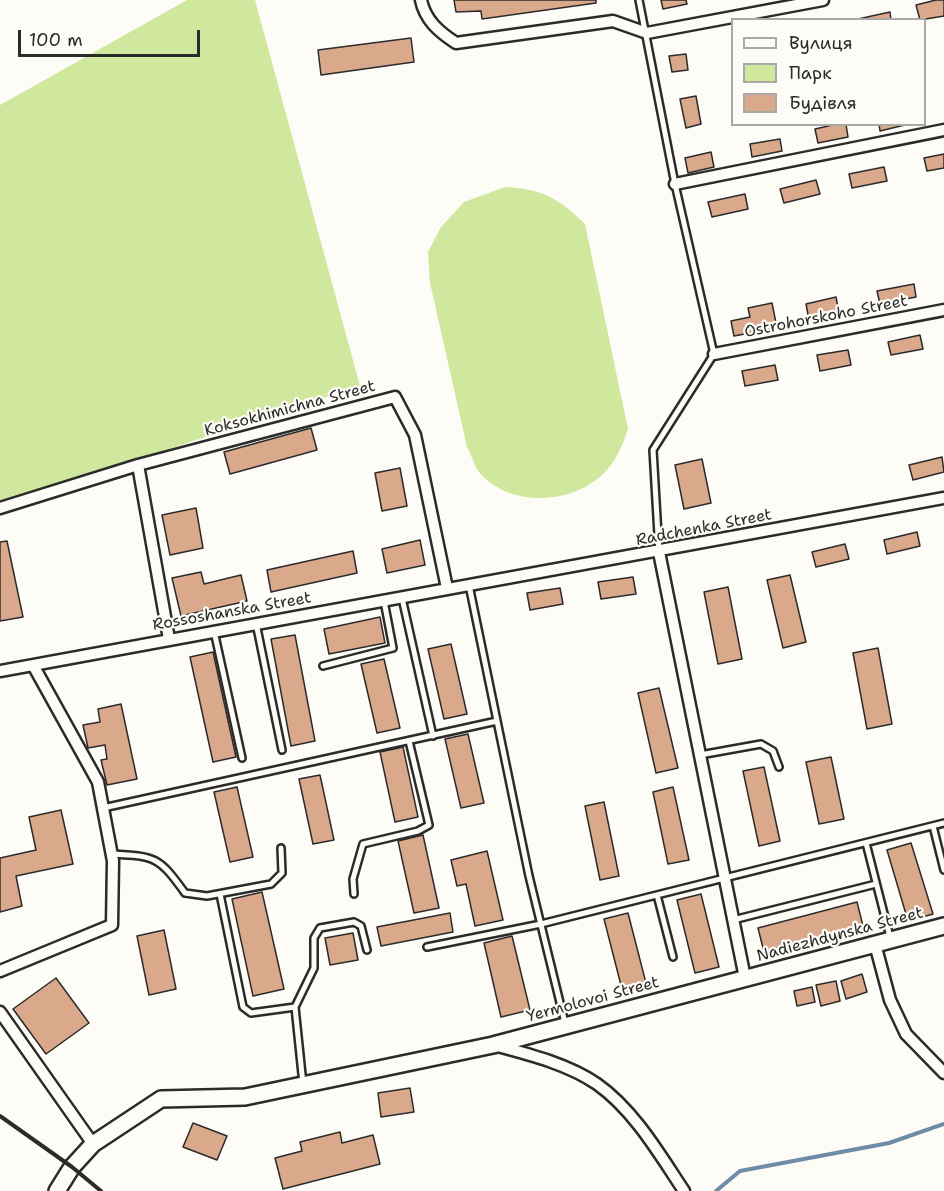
<!DOCTYPE html>
<html>
<head>
<meta charset="utf-8">
<style>
	body { margin:0 }
	#map { position:relative; width:944px; height:1191px; overflow:hidden; background:#fdfcf7; font-family:"Shantell Sans",sans-serif }
	canvas { display:block }
	.legend { position:absolute; left:731px; top:18px; width:195px; height:108px; box-sizing:border-box; background:#fdfcf7; border:2px solid #a9a8a5; margin:0; padding:8px 10px; list-style:none; font-size:18px; color:#2b2b2b }
	.legend li { display:flex; align-items:center; gap:12px; height:30px }
	.legend b { width:30px; border:2px solid #a9a8a5 }
	.scale { position:absolute; left:18px; top:30px; width:182px; height:27px; box-sizing:border-box; border:3px solid #2b2b2b; border-top:0; padding-left:8px; font-size:18px; line-height:21px; white-space:nowrap; color:#2b2b2b; -webkit-text-stroke:4px #fdfcf7; paint-order:stroke }
</style>
</head>
<body>
<div id="map">
<canvas width="944" height="1191"></canvas>
<ul class="legend">
<li><b style="height:8px;background:#fdfcf7"></b>Вулиця</li>
<li><b style="height:16px;background:#d0e89d"></b>Парк</li>
<li><b style="height:16px;background:#daa98c"></b>Будівля</li>
</ul>
<div class="scale">100 m</div>
</div>
<script>
const ctx = document.querySelector('canvas').getContext('2d');
ctx.lineJoin = 'round';
function fillPath(path, color) {
  ctx.fillStyle = color;
  ctx.fill(path, 'evenodd');
}
function trace(path, color, width, dash) {
  ctx.strokeStyle = color;
  ctx.lineWidth = width;
  ctx.lineCap = dash ? 'butt' : 'round';
  ctx.setLineDash(dash || []);
  ctx.stroke(path);
}
function write(font, color, halo, rows, align = 'center') {
  ctx.font = font + ' "Shantell Sans",sans-serif';
  ctx.lineWidth = 4.5;
  ctx.setLineDash([]);
  ctx.textBaseline = 'middle';
  ctx.strokeStyle = halo;
  ctx.fillStyle = color;
  for (const [text, x, y, turn = 0] of rows) {
    ctx.save();
    ctx.translate(x, y);
    ctx.rotate((+turn || 0) * Math.PI / 180);
    ctx.textAlign = isNaN(turn) ? turn : align;
    if (halo) ctx.strokeText(text, 0, 0);
    ctx.fillText(text, 0, 0);
    ctx.restore();
  }
}
fillPath(new Path2D(`
	M187 0H255L360 386 0 505V105Z
	M505 187C543 189 558 198 585 224L628 429C623 443 618 458 607 470 576 505 510 509 479 472 474 465 471 454 467 447L430 283 428 252 441 227 464 202Z`), '#d0e89d');
trace(new Path2D(`
	M716 1191 740 1171 889 1143 944 1124`), '#6f8ca7', 4);
const building = new Path2D(`
	M454 0H596V3L482 19 481 11 456 12Z
	M661 0H686L687 4 663 9Z
	M936 0H944V16L920 20 916 5Z
	M890 12 891 20H858V19Z
	M411 38 414 62 321 75 318 50Z
	M686 54 688 70 672 72 669 56Z
	M696 96 701 124 686 128 680 99Z
	M837 124H846L848 137 818 143 815 129Z
	M879 124H909L880 131Z
	M780 139 782 151 752 157 750 144Z
	M711 152 714 167 688 173 685 158Z
	M944 154V168L927 171 924 158Z
	M884 167 887 181 852 188 849 174Z
	M816 180 820 194 784 203 780 189Z
	M745 194 748 209 712 217 708 202Z
	M914 284 916 297 880 304 877 291Z
	M836 297 839 313 809 320 806 304Z
	M772 303 777 328 734 336 731 321 750 317 748 308Z
	M920 335 923 349 891 355 888 342Z
	M848 350 851 365 820 371 817 355Z
	M775 365 778 380 745 386 742 371Z
	M311 428 317 450 230 474 224 452Z
	M942 457 944 472 913 480 909 465Z
	M702 459 711 503 684 509 675 465Z
	M400 468 407 506 382 511 375 473Z
	M196 508 203 548 170 555 162 515Z
	M917 532 920 546 887 554 884 540Z
	M420 540 425 565 387 573 382 549Z
	M7 541 23 617 0 621V542Z
	M845 544 849 559 816 567 812 552Z
	M353 551 357 573 271 592 267 570Z
	M201 572 204 584 241 575 247 601 181 616 172 578Z
	M790 575 806 642 783 648 767 580Z
	M633 577 636 594 601 599 598 582Z
	M728 587 742 659 718 664 704 592Z
	M560 588 563 604 530 610 527 593Z
	M380 617 385 643 329 654 324 629Z
	M295 635 315 741 291 746 271 639Z
	M451 644 467 714 444 719 428 649Z
	M878 648 892 724 867 729 853 653Z
	M213 652 236 757 213 762 190 657Z
	M384 659 400 728 377 733 361 664Z
	M659 688 678 768 656 773 638 693Z
	M121 704 137 779 107 785 101 760 107 759 105 745 88 748 83 725 100 722 98 709Z
	M468 734 484 803 461 808 445 739Z
	M403 747 418 817 395 822 380 752Z
	M831 757 844 819 819 824 806 762Z
	M764 767 780 841 759 846 743 771Z
	M320 775 334 840 313 844 299 779Z
	M237 787 253 857 230 862 214 792Z
	M673 787 689 860 668 864 653 792Z
	M604 802 619 876 600 880 585 806Z
	M61 810 73 864 16 876 22 906 0 912V858L36 850 29 817Z
	M423 835 439 908 414 913 398 841Z
	M911 843 933 914 908 921 887 850Z
	M487 851 503 920 475 926 466 884 457 886 451 860Z
	M262 892 284 989 253 996 232 899Z
	M701 894 719 967 695 973 677 900Z
	M857 902 863 926 764 952 758 928Z
	M450 913 453 932 381 946 377 927Z
	M628 913 647 987 623 993 604 919Z
	M164 930 176 989 149 995 137 936Z
	M353 933 358 960 330 965 325 938Z
	M512 936 530 1010 501 1017 484 943Z
	M862 974 867 992 846 999 841 981Z
	M56 978 89 1023 46 1054 13 1009Z
	M836 981 840 1001 821 1006 816 985Z
	M812 987 815 1002 797 1006 794 991Z
	M410 1088 414 1112 381 1117 378 1093Z
	M193 1123 227 1136 217 1160 183 1147Z
	M340 1132 342 1143 373 1135 380 1164 283 1189 275 1158 302 1151 300 1142Z`);
fillPath(building, '#daa98c');
trace(building, '#2b2b2b', 1.5);
const lane = new Path2D(`
	M639 0 675 184 714 354 653 450 659 552
	M469 585 529 876 565 1023
	M402 598 433 736
	M256 623 282 750
	M214 631 242 758
	M323 666 393 648 384 601
	M700 755 761 744 773 751 779 767
	M103 808 497 721
	M933 826 944 870
	M866 843 890 937
	M111 854C156 856 159 857 185 893L207 896 271 884 282 873 281 848
	M220 894 243 1007 251 1013 295 1007
	M354 894 353 879 363 844 418 831 429 825 409 741
	M657 895 673 957
	M733 920 876 884
	M427 947 541 924 944 823
	M303 1084 295 1007 314 968V938L320 928 354 922 361 926 367 950`);
const street = new Path2D(`
	M421 0C425 20 439 32 456 43L613 21 647 33 823 0
	M675 184 944 130
	M714 354 944 310
	M138 465 169 639
	M0 508 138 465 395 397 415 435 447 588
	M659 552 745 978
	M0 671 944 498
	M875 944 890 1000 906 1034 944 1073
	M0 971 112 925 113 861 98 782 33 665
	M0 1012 93 1144
	M494 1045C528 1054 568 1064 597 1084 634 1110 660 1155 684 1191`);
const secondary = new Path2D(`
	M57 1191 72 1167 93 1144 161 1099 245 1097 493 1045 944 926`);
trace(lane, '#2b2b2b', 10);
trace(street, '#2b2b2b', 15);
trace(secondary, '#2b2b2b', 20);
trace(lane, '#fdfcf7', 5);
trace(street, '#fdfcf7', 10);
trace(secondary, '#fdfcf7', 15);
trace(new Path2D(`
	M0 1116 72 1167 101 1191`), '#2b2b2b', 4);
write('16px', '#2b2b2b', '#fdfcf7', [
	["Ostrohorskoho Street",826,317,-11],
	["Koksokhimichna Street",290,409,-15],
	["Radchenka Street",704,528,-11],
	["Rossoshanska Street",232,612,-10],
	["Nadiezhdynska Street",840,935,-15],
	["Yermolovoi Street",593,1000,-15]
]);
</script>
</body>
</html>
